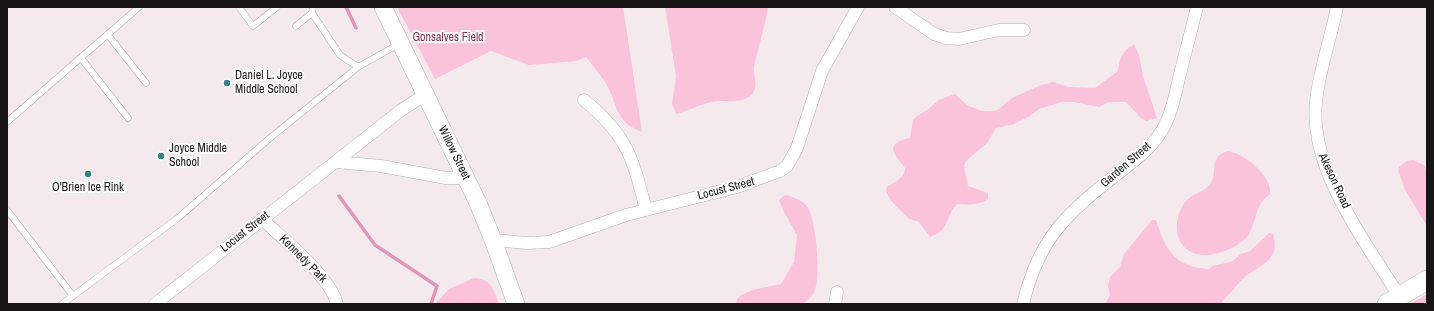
<!DOCTYPE html>
<html>
<head>
<meta charset="utf-8">
<style>
	body { margin:0 }
	#map { position:relative; width:1434px; height:311px; overflow:hidden; background:#f4eaee; font-family:"Archivo Narrow",sans-serif }
	canvas { display:block }
	.frame { position:absolute; inset:0; border:8px solid #181416; pointer-events:none }
</style>
</head>
<body>
<div id="map">
<canvas width="1434" height="311"></canvas>
<div class="frame"></div>
</div>
<script>
const ctx = document.querySelector('canvas').getContext('2d');
ctx.lineJoin = 'round';
function fillPath(path, color) {
  ctx.fillStyle = color;
  ctx.fill(path, 'evenodd');
}
function trace(path, color, width, dash) {
  ctx.strokeStyle = color;
  ctx.lineWidth = width;
  ctx.lineCap = dash ? 'butt' : 'round';
  ctx.setLineDash(dash || []);
  ctx.stroke(path);
}
function write(font, color, halo, rows, align = 'center') {
  ctx.font = font + ' "Archivo Narrow",sans-serif';
  ctx.lineWidth = 4;
  ctx.setLineDash([]);
  ctx.textBaseline = 'middle';
  ctx.strokeStyle = halo;
  ctx.fillStyle = color;
  for (const [text, x, y, turn = 0] of rows) {
    ctx.save();
    ctx.translate(x, y);
    ctx.rotate((+turn || 0) * Math.PI / 180);
    ctx.textAlign = isNaN(turn) ? turn : align;
    if (halo) ctx.strokeText(text, 0, 0);
    ctx.fillText(text, 0, 0);
    ctx.restore();
  }
}
fillPath(new Path2D(`
	M397 7H623L642 132C613 121 619 104 605 82 599 73 592 65 586 57L577 61 529 65 491 51 435 79Z
	M665 7H768C765 28 758 47 754 67 753 77 759 86 752 94 745 103 727 101 717 101 702 103 690 110 676 114L672 104 676 76Z
	M1134 45 1139 55 1143 76 1157 118 1146 121 1141 118 1126 102H1109L1099 107 1074 102H1062L1039 109 1030 116 1014 124 996 128 987 143 966 161 964 166 968 186 988 193V199C980 205 968 205 958 204 945 213 952 230 930 237L919 222 909 219 892 202 886 192 887 187C894 182 905 178 905 168 893 152 884 144 910 138L913 120 917 116 927 110 939 100 955 94 967 105 982 111H993L999 109 1012 98 1041 85 1053 82 1069 87 1095 88 1118 71C1119 61 1123 48 1134 45Z
	M1228 151C1244 153 1273 177 1270 194 1253 207 1258 219 1249 234 1242 246 1220 254 1207 255 1177 256 1170 227 1183 205 1191 192 1205 193 1211 183 1218 169 1208 158 1228 151Z
	M1413 160 1424 165 1427 172V226L1405 190 1398 170 1399 167 1407 161Z
	M785 195C791 196 803 201 807 206 816 219 820 270 816 286 815 293 808 302 801 304H736L737 299 740 296 752 290 781 284 794 262 797 235 782 208 779 200Z
	M1152 220H1156C1166 251 1175 267 1209 269L1212 266 1231 262 1241 254 1250 251 1269 233 1273 234C1281 259 1262 264 1246 276 1238 283 1228 296 1220 304H1105L1110 295 1108 286 1110 277 1120 267 1124 254Z
	M474 278C492 279 493 289 499 304H435L449 289Z
	M1427 294V304H1410Z`), '#fac2db');
trace(new Path2D(`
	M346 7 356 28
	M339 196 375 245 437 286 431 304`), '#de97b8', 3.5);
const lane = new Path2D(`
	M239 7 253 26 277 7
	M313 7 312 13 340 55 358 67
	M296 26 312 13
	M108 35 146 83
	M81 58 128 118
	M7 122 139 7
	M7 210 73 296
	M62 304 178 218 270 138 358 67 399 44`);
const street = new Path2D(`
	M895 7 934 34 946 38 959 39 999 30H1024
	M1337 7C1331 38 1319 70 1316 102 1309 169 1365 241 1399 296
	M584 100C627 135 633 158 646 210
	M336 162 381 166 446 178H466
	M262 219C284 240 330 276 337 304
	M493 240 527 243 549 242 626 215 737 187 780 171 787 166 797 148 822 71 858 7
	M155 304 400 111 426 94
	M835 304 837 292
	M1023 304C1038 242 1063 216 1112 178 1129 165 1149 151 1161 132 1171 116 1175 96 1179 78 1185 54 1191 31 1197 7`);
const secondary = new Path2D(`
	M383 7 478 203 493 240 516 304`);
const primary = new Path2D(`
	M1387 304 1427 280`);
trace(lane, '#b8aeb2', 7);
trace(street, '#b8aeb2', 13);
trace(secondary, '#b8aeb2', 18);
trace(primary, '#b8aeb2', 20);
trace(lane, '#fff', 6);
trace(street, '#fff', 12);
trace(secondary, '#fff', 17);
trace(primary, '#fff', 19);
for (const [x, y, r, color] of [
	[227,83,4,"#388084"],
	[161,156,4,"#388084"],
	[88,174,4,"#388084"]
]) {
  const dot = new Path2D();
  dot.arc(x, y, r, 0, 2 * Math.PI);
  ctx.fillStyle = color;
  ctx.fill(dot);
  trace(dot, '#fff', 1.5);
}
write('12px', '#83305c', '#fff', [
	["Gonsalves Field",448,38]
]);
write('12px', '#181416', '#fff', [
	["Daniel L. Joyce",235,76],
	["Middle School",235,90],
	["Joyce Middle",169,149],
	["School",169,163],
	["O'Brien Ice Rink",88,188,"center"]
], 'left');
write('12px', '#181416', '#fff', [
	["Willow Street",454,153,64],
	["Garden Street",1126,165,-41],
	["Akeson Road",1334,181,65],
	["Locust Street",726,189,-15],
	["Locust Street",245,232,-38],
	["Kennedy Park",303,259,45]
]);
</script>
</body>
</html>
